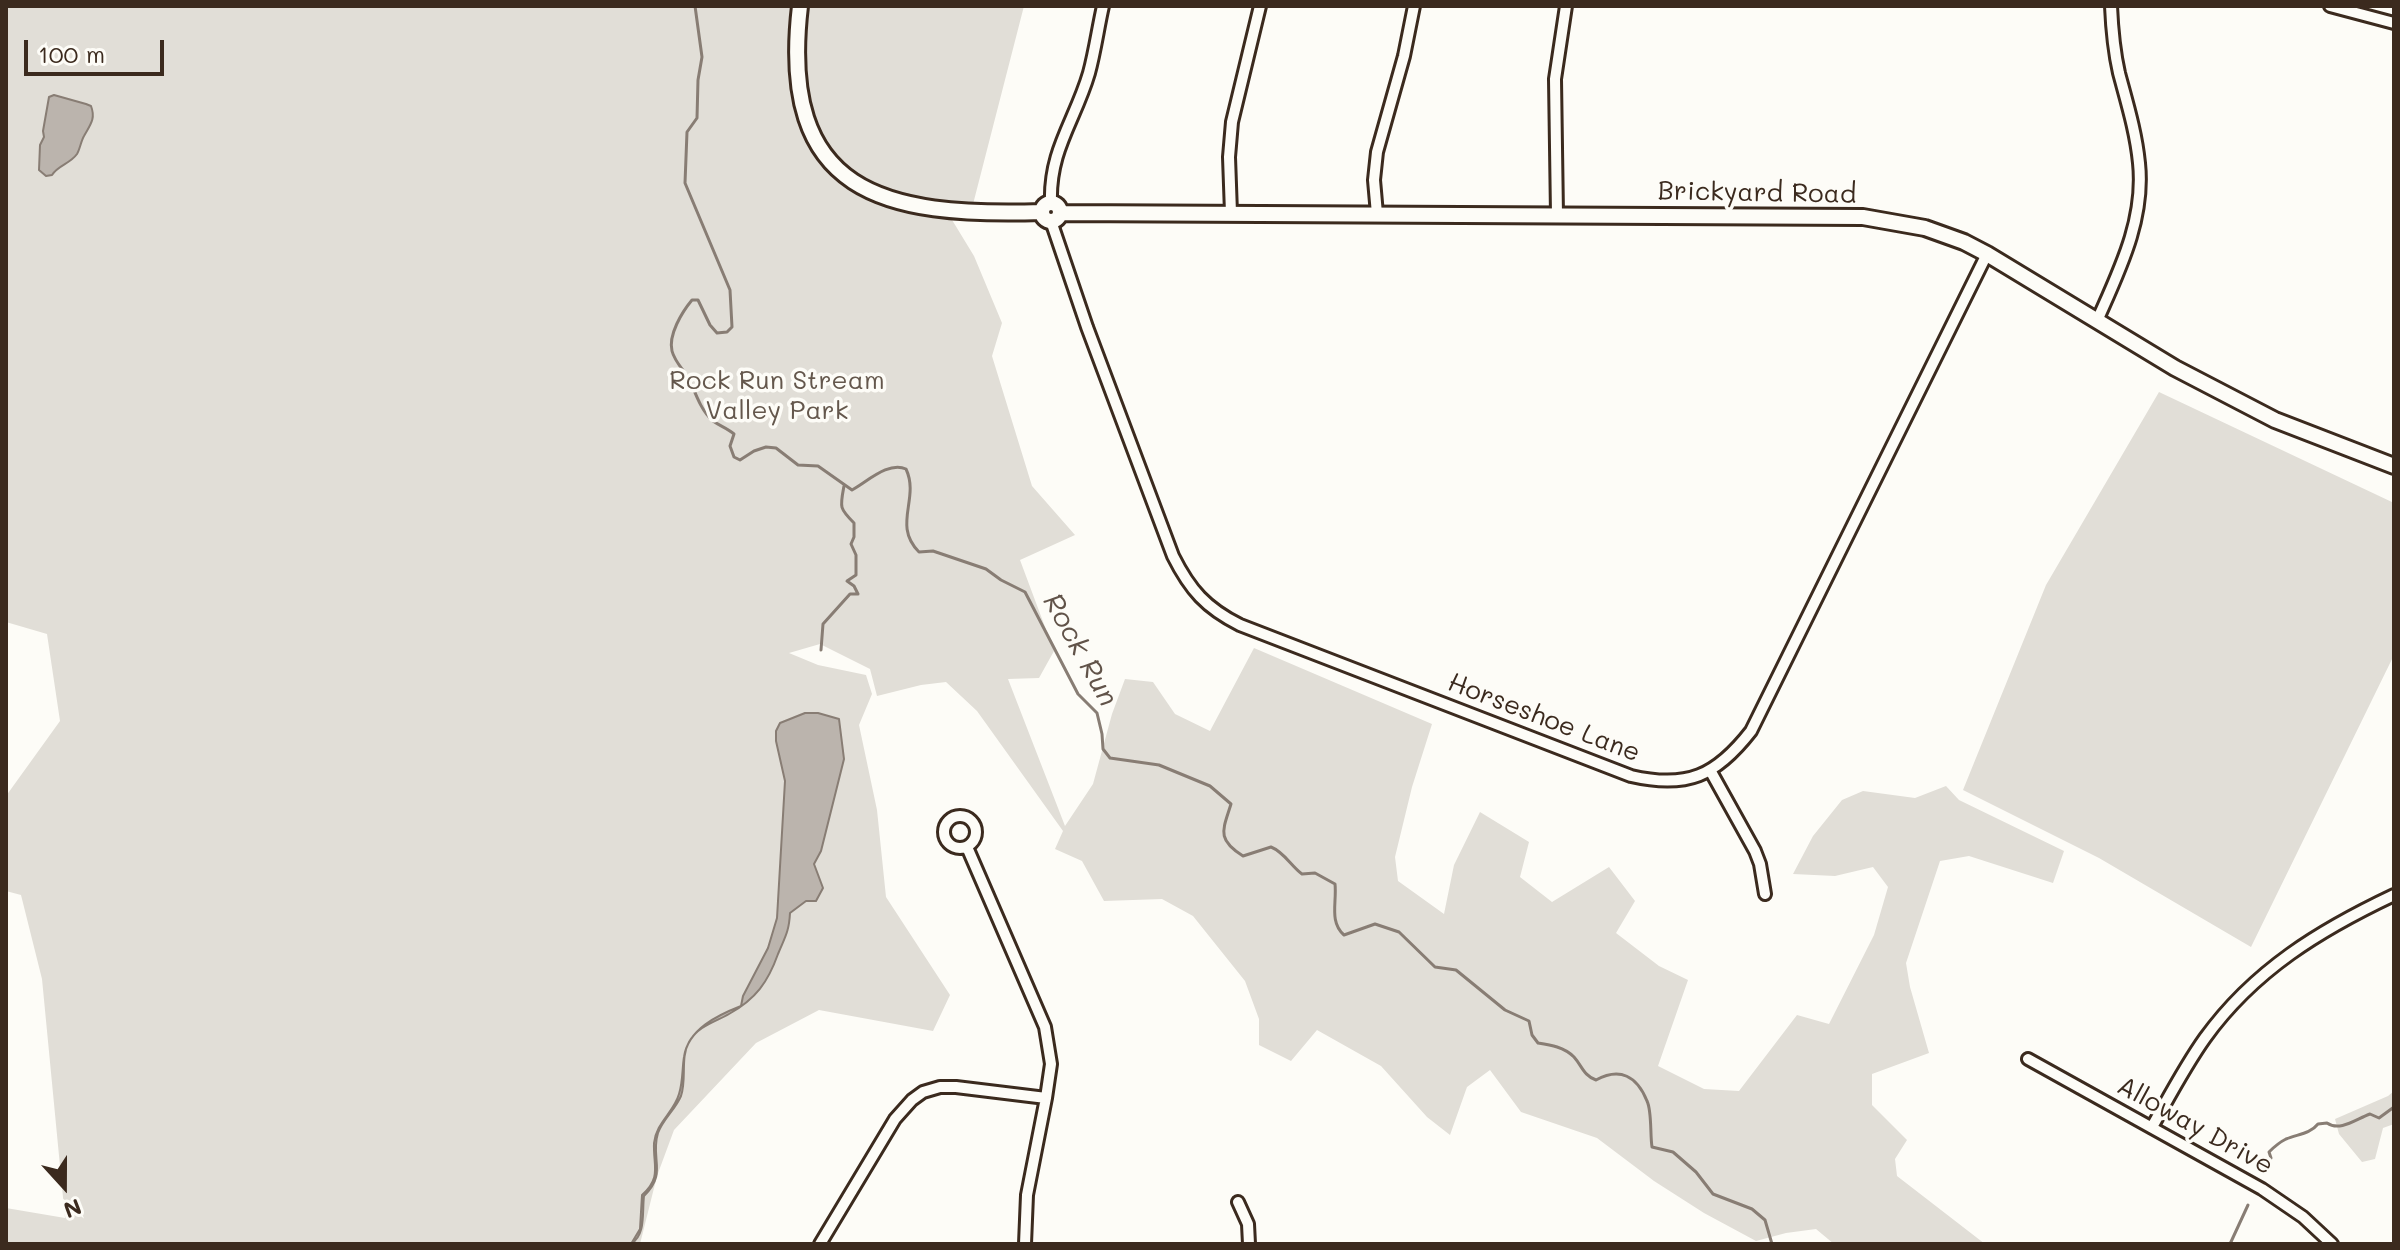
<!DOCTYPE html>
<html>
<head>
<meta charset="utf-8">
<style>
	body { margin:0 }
	#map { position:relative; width:2400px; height:1250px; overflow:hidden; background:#fdfcf7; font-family:Mali,sans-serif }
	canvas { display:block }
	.frame { position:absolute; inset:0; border:8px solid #3b2a1e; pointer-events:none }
	.north { position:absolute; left:24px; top:1146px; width:80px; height:80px; -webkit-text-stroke:6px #fdfcf7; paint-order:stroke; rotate:159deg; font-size:22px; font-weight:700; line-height:32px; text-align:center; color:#3b2a1e }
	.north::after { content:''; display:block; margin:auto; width:28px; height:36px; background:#3b2a1e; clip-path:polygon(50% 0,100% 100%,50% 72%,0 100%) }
	.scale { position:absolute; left:24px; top:40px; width:140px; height:36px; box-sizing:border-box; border:4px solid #3b2a1e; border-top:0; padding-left:10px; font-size:24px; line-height:28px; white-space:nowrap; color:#3b2a1e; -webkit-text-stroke:6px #fdfcf7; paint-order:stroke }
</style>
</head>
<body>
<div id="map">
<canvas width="2400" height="1250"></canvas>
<div class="frame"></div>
<div class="north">N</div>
<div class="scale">100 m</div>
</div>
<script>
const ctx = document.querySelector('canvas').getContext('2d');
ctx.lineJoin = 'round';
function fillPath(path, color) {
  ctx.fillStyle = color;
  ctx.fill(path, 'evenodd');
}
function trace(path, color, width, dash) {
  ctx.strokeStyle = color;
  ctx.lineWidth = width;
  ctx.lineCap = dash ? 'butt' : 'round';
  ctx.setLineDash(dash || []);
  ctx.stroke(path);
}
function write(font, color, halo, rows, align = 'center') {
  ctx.font = font + ' Mali,sans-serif';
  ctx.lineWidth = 7;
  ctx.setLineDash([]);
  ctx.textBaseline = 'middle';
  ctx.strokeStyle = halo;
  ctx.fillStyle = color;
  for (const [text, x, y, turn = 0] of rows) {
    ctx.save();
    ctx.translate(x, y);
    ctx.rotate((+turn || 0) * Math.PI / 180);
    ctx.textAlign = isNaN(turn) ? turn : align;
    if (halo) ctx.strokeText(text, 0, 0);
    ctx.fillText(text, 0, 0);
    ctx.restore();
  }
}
fillPath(new Path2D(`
	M6 6H1024L971 212 946 210 974 256 1002 323 992 356 1032 486 1075 535 1020 560 1054 651 1039 678 1008 679 1065 826 1093 784 1112 714 1125 679 1153 682 1175 714 1210 731 1254 648 1432 724 1412 787 1395 857 1398 881 1444 914 1454 865 1480 812 1529 842 1520 877 1552 902 1609 867 1635 901 1616 933 1659 966 1688 980 1658 1066 1704 1089 1739 1091 1797 1015 1829 1024 1874 935 1888 887 1873 867 1835 876 1793 874 1813 836 1842 800 1863 791 1915 798 1946 786 1959 800 2064 851 2053 883 1969 856 1940 861 1906 963 1910 987 1929 1053 1872 1074V1105L1907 1140 1895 1159 1897 1176 1985 1244H1834L1816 1229 1786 1233 1756 1241 1704 1213 1654 1181 1597 1138 1521 1112 1490 1070 1467 1087 1450 1135 1427 1117 1381 1066 1317 1030 1291 1061 1259 1045V1019L1245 981 1193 916 1162 899 1104 901 1082 861 1055 849 1063 831 977 711 946 682 921 685 877 696 870 669 820 644 789 653 818 665 866 675 872 694 859 725 877 810 886 897 950 995 933 1031 819 1010 756 1043 674 1130 657 1176 640 1244H6V1208L65 1218 42 979 21 895 6 891V796L60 721 47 634 6 622Z
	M2159 392 2394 503V655L2251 947 2099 858 1963 790 2046 585Z
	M2394 1091V1124L2383 1128 2375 1159 2362 1162 2339 1134 2335 1119 2388 1096Z`), '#e1ded7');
const water = new Path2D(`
	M54 95 86 104 91 106C96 119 90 125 84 136 81 141 80 149 77 154 70 164 58 165 52 175L46 176 39 170 40 145 44 137 43 131 49 97Z
	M805 713H818L839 719 844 759 821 851 814 864 823 888 816 901H806L790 913C789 932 785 937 778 954 768 982 756 999 729 1014 715 1022 698 1026 689 1042 680 1058 687 1079 681 1096 675 1110 663 1119 658 1133 650 1159 668 1173 644 1196 642 1213 646 1235 631 1244L640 1229 642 1195C662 1177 653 1166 654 1143 656 1123 674 1112 679 1094 683 1082 682 1069 684 1057 688 1029 718 1015 741 1006L743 996 768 948 777 918 785 781 776 741V731L780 723Z`);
fillPath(water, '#bbb4ad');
trace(water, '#887d74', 2);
trace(new Path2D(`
	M695 6 702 57 698 80 697 118 687 132 685 183 730 290 732 327 727 332 717 333 710 325 698 300H692C682 312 668 335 672 351 675 363 686 372 691 383 696 395 702 412 713 421 720 426 727 428 734 434L730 446 734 457 740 460 754 451 766 447 776 448 798 465 818 466 852 490C868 481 889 461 906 469 920 499 892 525 919 552L933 551 986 569 1001 580 1025 592 1078 694 1097 713 1102 734 1103 749 1110 758 1159 765 1210 786 1231 804C1223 830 1216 839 1243 856L1271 847C1284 852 1291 866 1302 874L1315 873 1335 884C1337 902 1329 922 1344 935L1375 924 1399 932 1435 967 1456 970 1505 1010 1529 1021 1532 1035 1538 1043C1551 1045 1564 1047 1574 1057 1582 1066 1584 1076 1596 1080 1620 1067 1637 1076 1647 1101 1652 1111 1650 1135 1652 1147L1673 1152 1696 1172 1713 1194 1752 1209 1765 1220 1772 1244
	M821 650 823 624 850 594H858L854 586 847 581 856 575V555L851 544 854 537V523C839 508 840 507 844 486
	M2269 1163 2271 1158 2269 1152C2274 1147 2280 1142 2286 1139 2298 1134 2310 1134 2318 1124L2327 1123C2340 1132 2356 1119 2370 1114L2379 1118 2394 1107
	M2230 1244 2248 1205`), '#887d74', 3);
const street = new Path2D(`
	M2330 6 2394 23
	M1051 203C1049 150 1075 121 1089 73 1095 51 1098 28 1103 6
	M1231 213 1229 157 1232 122 1260 6
	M1377 214 1374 180 1377 152 1404 56 1414 6
	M1557 215 1555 79 1566 6
	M1051 221 1087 327 1173 556C1190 590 1206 608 1240 625L1631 776C1687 789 1716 776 1751 731L1987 254
	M2097 321C2119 271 2145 220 2139 163 2136 132 2127 103 2119 73 2114 51 2112 29 2111 6
	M1710 770 1755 851 1760 864 1765 894
	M944 832a16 16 0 1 1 32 0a16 16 0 1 1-32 0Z
	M967 847 1045 1027 1051 1064 1046 1098 1027 1195 1025 1244
	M2028 1059 2262 1189 2303 1217 2332 1244
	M2152 1127C2169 1097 2185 1066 2205 1038 2254 970 2320 930 2394 895
	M1238 1202 1248 1224 1249 1244
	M820 1244 895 1119 912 1100 923 1092 940 1087H956L1046 1098`);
const secondary = new Path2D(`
	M800 6C778 194 883 217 1042 212
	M1042 212a9 9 0 1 1 18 0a9 9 0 1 1-18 0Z
	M1060 213 1863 217 1925 228 1964 242 1987 254 2175 368 2275 420 2394 466`);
trace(street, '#3b2a1e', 16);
trace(secondary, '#3b2a1e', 20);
trace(street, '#fdfcf7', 10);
trace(secondary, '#fdfcf7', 14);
write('26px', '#3b2a1e', '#fdfcf7', [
	["Brickyard Road",1757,193,1],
	["Horseshoe Lane",1544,718,21],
	["Alloway Drive",2195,1126,29]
]);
write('26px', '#64574c', '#fdfcf7', [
	["Rock Run Stream",777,381],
	["Valley Park",777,411]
]);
write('italic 28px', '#615349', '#fdfcf7', [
	["Rock Run",1080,650,61]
]);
</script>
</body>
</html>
